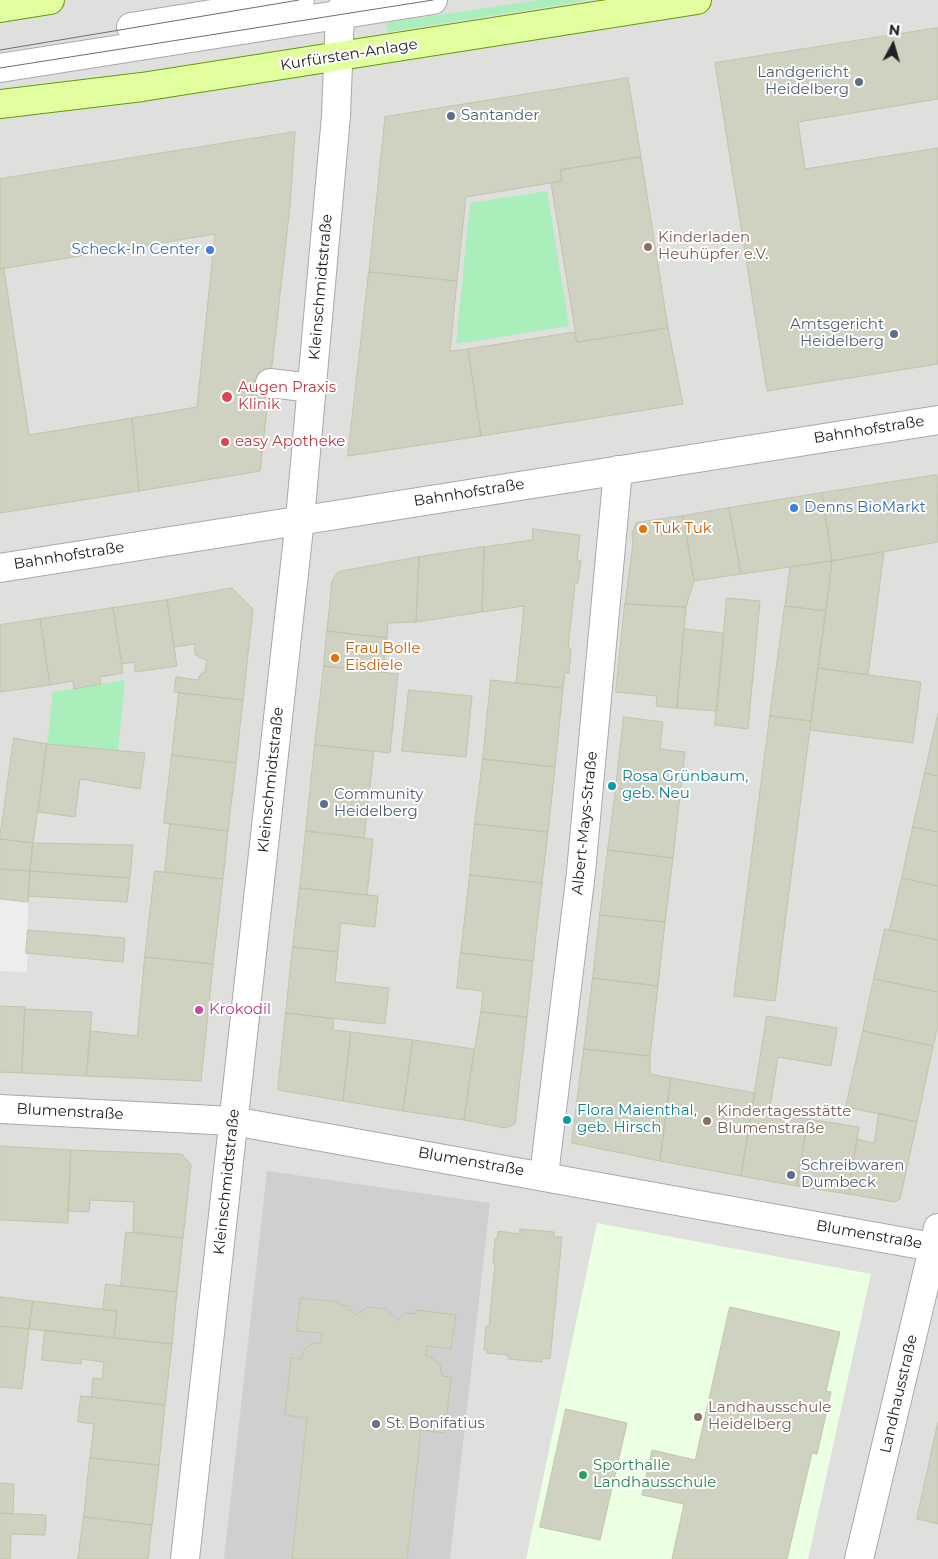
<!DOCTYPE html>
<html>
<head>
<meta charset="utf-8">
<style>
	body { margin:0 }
	#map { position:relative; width:938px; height:1559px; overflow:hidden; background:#eef2e7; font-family:Montserrat,sans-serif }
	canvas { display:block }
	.north { position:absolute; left:868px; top:20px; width:50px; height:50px; -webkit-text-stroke:4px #fff; paint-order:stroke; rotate:6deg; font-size:14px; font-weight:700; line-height:20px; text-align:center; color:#212121 }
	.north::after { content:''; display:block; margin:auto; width:18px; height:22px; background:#212121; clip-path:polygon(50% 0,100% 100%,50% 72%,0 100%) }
</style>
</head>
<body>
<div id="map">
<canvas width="938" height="1559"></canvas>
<div class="north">N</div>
</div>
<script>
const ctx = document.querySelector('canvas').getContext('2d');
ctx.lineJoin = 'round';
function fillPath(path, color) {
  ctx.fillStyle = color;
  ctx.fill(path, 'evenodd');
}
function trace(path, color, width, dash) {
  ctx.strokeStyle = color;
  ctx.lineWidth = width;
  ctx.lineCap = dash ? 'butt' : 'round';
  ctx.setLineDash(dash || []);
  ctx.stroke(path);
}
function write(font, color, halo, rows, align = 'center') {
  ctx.font = font + ' Montserrat,sans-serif';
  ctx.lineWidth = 4;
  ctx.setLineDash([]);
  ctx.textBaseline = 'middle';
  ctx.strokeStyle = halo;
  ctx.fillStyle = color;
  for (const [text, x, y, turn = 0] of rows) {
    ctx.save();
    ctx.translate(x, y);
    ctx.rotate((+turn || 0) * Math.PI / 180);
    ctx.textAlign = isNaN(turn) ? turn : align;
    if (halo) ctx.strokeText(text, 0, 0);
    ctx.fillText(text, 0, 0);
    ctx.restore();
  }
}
fillPath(new Path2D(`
	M0 0H938V1559H0Z`), '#dfdfde');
fillPath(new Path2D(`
	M597 1223 871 1274 808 1559H526Z`), '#ebffe3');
fillPath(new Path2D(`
	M267 1171 490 1203 450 1559H224Z`), '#cfcfcf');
fillPath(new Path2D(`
	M538 0H590L388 32 386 23Z
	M547 191 569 326 456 344 470 203Z
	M125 680 118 750 47 744 52 699 51 692Z`), '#aaefbb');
fillPath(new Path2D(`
	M0 899 28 902 27 972 0 971Z`), '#ededed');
const building = new Path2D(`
	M938 28V99L798 122 805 169 938 148V364L767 391 715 63Z
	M628 78 641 157 560 170 562 181 466 197 457 281 369 272 385 117Z
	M295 132 290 206 260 471 139 491 132 418 197 407 215 234 0 269V179Z
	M641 157 668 328 577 342 551 183 562 181 560 170Z
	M0 269H4L29 435 132 418 139 491 0 513Z
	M369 272 457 281 450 351 468 349 481 436 348 456Z
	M668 328 683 404 481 436 468 349 574 332 577 342Z
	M937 475 938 542 832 561 822 493Z
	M822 493 832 561 741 574 729 508Z
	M729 508 741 574 694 581 683 516Z
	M683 516 694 581 686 607 625 604 633 544 632 533 636 523Z
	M533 529 580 535 577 560 581 561 578 583H575L568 648H571L569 673 565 672 563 688 516 683 524 606 482 612 484 547 532 540Z
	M484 547 482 612 416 622 419 557Z
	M884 552 868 675 818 668 832 561Z
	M419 557 416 622 388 623 387 638 327 631 332 581 338 572Z
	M832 561 826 611 785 606 790 567Z
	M232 588 253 609 243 700 174 692 176 677 198 680 200 675 205 671 207 660 200 658 195 654V644L174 647 167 600Z
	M727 598 760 601 748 729 715 725Z
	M167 600 177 666 135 672 134 662 122 664 113 608Z
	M625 604 686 607 677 708 656 706 657 696 616 692Z
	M785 606 826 611 811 721 770 716Z
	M113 608 123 673 100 677 101 684 74 689 73 681 50 685 40 619Z
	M40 619 50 685 0 692V625Z
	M684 629 724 633 717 711 677 708Z
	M327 631 387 638 383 672 324 666Z
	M324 666 398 674 390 753 315 745Z
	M818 668 921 682 913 743 810 730Z
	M491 680 563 688 555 767 483 759Z
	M409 690 472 696 466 757 402 751Z
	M179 693 243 700 236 763 172 755Z
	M938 713V776L925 773Z
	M770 716 811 721 775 1001 734 996Z
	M624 717 663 722 660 749 685 752 680 795 616 788Z
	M14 738 47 744 33 843 0 839Z
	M47 744 145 753 140 789 80 779 75 817 39 812Z
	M315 745 374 751 364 838 306 831Z
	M172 755 236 763 228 831 164 823Z
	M483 759 555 767 548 832 475 824Z
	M925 773 938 776V832L913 827Z
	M616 788 680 795 673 858 608 850Z
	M170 824 228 831 223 879 165 872Z
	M475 824 548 832 542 883 470 875Z
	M913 827 938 832V886L902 878Z
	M306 831 373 839 367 895 300 888Z
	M0 839 33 843 30 871 0 869Z
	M33 843 133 845 130 878 30 871Z
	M608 850 673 858 665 922 600 915Z
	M0 869 30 871 28 902 0 899Z
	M30 871 130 878 127 902 28 896Z
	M155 871 223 879 213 964 145 957Z
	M470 875 542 883 533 961 461 953Z
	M902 878 938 886V940L890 930Z
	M300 888 378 896 375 927 341 923 338 952 293 947Z
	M600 915 665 922 658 986 593 978Z
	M885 929 938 940V992L874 979Z
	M28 930 125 938 123 962 26 953Z
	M293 947 338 952 335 982 389 988 385 1024 286 1013Z
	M461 953 533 961 527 1017 481 1012 483 991 457 988Z
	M145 957 213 964 201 1081 86 1076 91 1031 137 1036Z
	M593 978 658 986 650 1056 584 1049Z
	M874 979 938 992V1025L933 1046 863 1031Z
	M0 1006 25 1007 22 1073 0 1072Z
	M25 1009 92 1012 86 1076 22 1073Z
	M481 1012 527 1017 515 1124 505 1128 464 1120Z
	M286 1013 334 1019 333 1030 351 1032 343 1101 278 1090Z
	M767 1016 837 1028 831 1066 778 1057 769 1113 752 1110Z
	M863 1031 933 1046 917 1122 846 1107Z
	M351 1032 413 1040 403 1111 343 1101Z
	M413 1040 474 1049 464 1120 403 1111Z
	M584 1049 650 1056V1074L671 1078 660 1161 572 1143Z
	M671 1078 755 1093 741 1176 660 1161Z
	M752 1110 808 1119 797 1186 741 1176Z
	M879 1113 917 1122 900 1199 895 1202 848 1194 857 1139 874 1143Z
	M808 1119 859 1127 848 1194 797 1186Z
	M0 1146 71 1150 68 1223 0 1220Z
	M71 1150 182 1154 191 1165 183 1238 133 1232 134 1202 90 1200 89 1212 68 1211Z
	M520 1229 554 1232V1237H562L550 1359 542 1358V1362L508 1359V1355L487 1353V1350H484L486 1326H489L495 1264 493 1263 495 1239H497L498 1231 520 1234Z
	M126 1232 183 1238 177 1292 121 1286Z
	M106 1284 177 1292 172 1344 114 1338 117 1311 103 1310Z
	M0 1297 33 1301 29 1329 0 1326Z
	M301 1298 339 1302V1305L348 1306 355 1315 368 1307 386 1309 398 1320 405 1313 416 1314V1310L456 1315 451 1349 427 1346 426 1356 431 1357 440 1365 442 1376 451 1377 445 1433 421 1430 407 1559H292L307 1418 285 1415 291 1358 301 1359 304 1350 313 1343H321L322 1333 297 1331Z
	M33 1301 117 1311 114 1338 29 1329Z
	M730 1307 840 1332 826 1391 831 1392 817 1454 812 1453 787 1559H672L684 1504 642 1495 652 1450 695 1460Z
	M0 1326 29 1329 22 1389 0 1387Z
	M45 1330 172 1344 165 1405 91 1397 93 1378 102 1379 104 1362 81 1359V1364L42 1360Z
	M81 1396 165 1405 159 1465 90 1458 94 1424 78 1422Z
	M566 1409 627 1423 600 1540 540 1527Z
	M938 1422V1524L917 1519Z
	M90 1458 159 1465 152 1525 84 1517Z
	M0 1483 14 1484 13 1514 0 1513Z
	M0 1513 46 1515 45 1535 11 1534 10 1559H0Z
	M84 1517 152 1525 148 1559H78Z`);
fillPath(building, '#cfd2c0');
trace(building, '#c0c5a8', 1);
const minor = new Path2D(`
	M131 27 300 0
	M0 68 433 0
	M270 383 312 388
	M0 568 938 420
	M0 1109 233 1121 938 1248
	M544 1175 581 872 618 470
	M185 1559 300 519 336 116 340 14 345 0
	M859 1559 938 1228`);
const major = new Path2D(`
	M0 8 50 0
	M0 104 142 87 697 0`);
trace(minor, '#a8a8a8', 30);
trace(major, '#5f9e00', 30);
trace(minor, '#fff', 28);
trace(major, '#e2ff9f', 28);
trace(new Path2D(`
	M0 50 299 0
	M0 68 433 0`), '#6f6f6f', 1);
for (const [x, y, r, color] of [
	[859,82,5,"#5c6f8a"],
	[451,116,5,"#5c6f8a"],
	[648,247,5,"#8d6e63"],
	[210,250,5,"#3f7fe0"],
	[894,334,5,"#5c6f8a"],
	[227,397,6,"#e0444e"],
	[225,442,5,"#e0444e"],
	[794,508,5,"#3f7fe0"],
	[643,529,5,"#e8710a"],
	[335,658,5,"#e8710a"],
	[612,786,5,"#0f9aa8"],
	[324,804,5,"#5c6f8a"],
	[199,1010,5,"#d1479c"],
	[567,1120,5,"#0f9aa8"],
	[707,1121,5,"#8d6e63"],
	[791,1175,5,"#5c6f8a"],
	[698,1417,5,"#8d6e63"],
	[376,1424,5,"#6b7280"],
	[583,1475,5,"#2e9e5b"]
]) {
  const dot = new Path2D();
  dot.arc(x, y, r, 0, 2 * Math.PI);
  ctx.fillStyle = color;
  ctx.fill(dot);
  trace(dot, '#fff', 2);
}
write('15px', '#212121', '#fff', [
	["Kurfürsten-Anlage",349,55,-9],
	["Kleinschmidtstraße",321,287,-85],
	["Bahnhofstraße",869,430,-9],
	["Bahnhofstraße",469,493,-9],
	["Bahnhofstraße",69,556,-9],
	["Kleinschmidtstraße",271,780,-84],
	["Albert-Mays-Straße",585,823,-84],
	["Blumenstraße",70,1112,3],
	["Blumenstraße",471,1162,10],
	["Kleinschmidtstraße",227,1182,-84],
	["Blumenstraße",869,1235,10],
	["Landhausstraße",899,1394,-77]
]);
write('15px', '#4e5e75', '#fff', [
	["Landgericht",849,73,"right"],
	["Heidelberg",849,90,"right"],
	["Santander",461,116],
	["Amtsgericht",884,325,"right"],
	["Heidelberg",884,342,"right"],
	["Community",334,795],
	["Heidelberg",334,812],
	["Schreibwaren",801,1166],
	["Dumbeck",801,1183]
], 'left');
write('15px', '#785e54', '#fff', [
	["Kinderladen",658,238],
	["Heuhüpfer e.V.",658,255],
	["Kindertagesstätte",717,1112],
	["Blumenstraße",717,1129],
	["Landhausschule",708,1408],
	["Heidelberg",708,1425]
], 'left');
write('15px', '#366cbe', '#fff', [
	["Scheck-In Center",200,250],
	["Denns BioMarkt",804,508,"left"]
], 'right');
write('15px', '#be3a42', '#fff', [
	["Augen Praxis",238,388],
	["Klinik",238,405],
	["easy Apotheke",235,442]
], 'left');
write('15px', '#c56008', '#fff', [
	["Tuk Tuk",653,529],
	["Frau Bolle",345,649],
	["Eisdiele",345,666]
], 'left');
write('15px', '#0d838f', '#fff', [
	["Rosa Grünbaum,",622,777],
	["geb. Neu",622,794],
	["Flora Maienthal,",577,1111],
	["geb. Hirsch",577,1128]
], 'left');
write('15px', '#b23c85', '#fff', [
	["Krokodil",209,1010]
], 'left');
write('15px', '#5b616d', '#fff', [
	["St. Bonifatius",386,1424]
], 'left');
write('15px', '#27864d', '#fff', [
	["Sporthalle",593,1466],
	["Landhausschule",593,1483]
], 'left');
</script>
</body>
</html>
